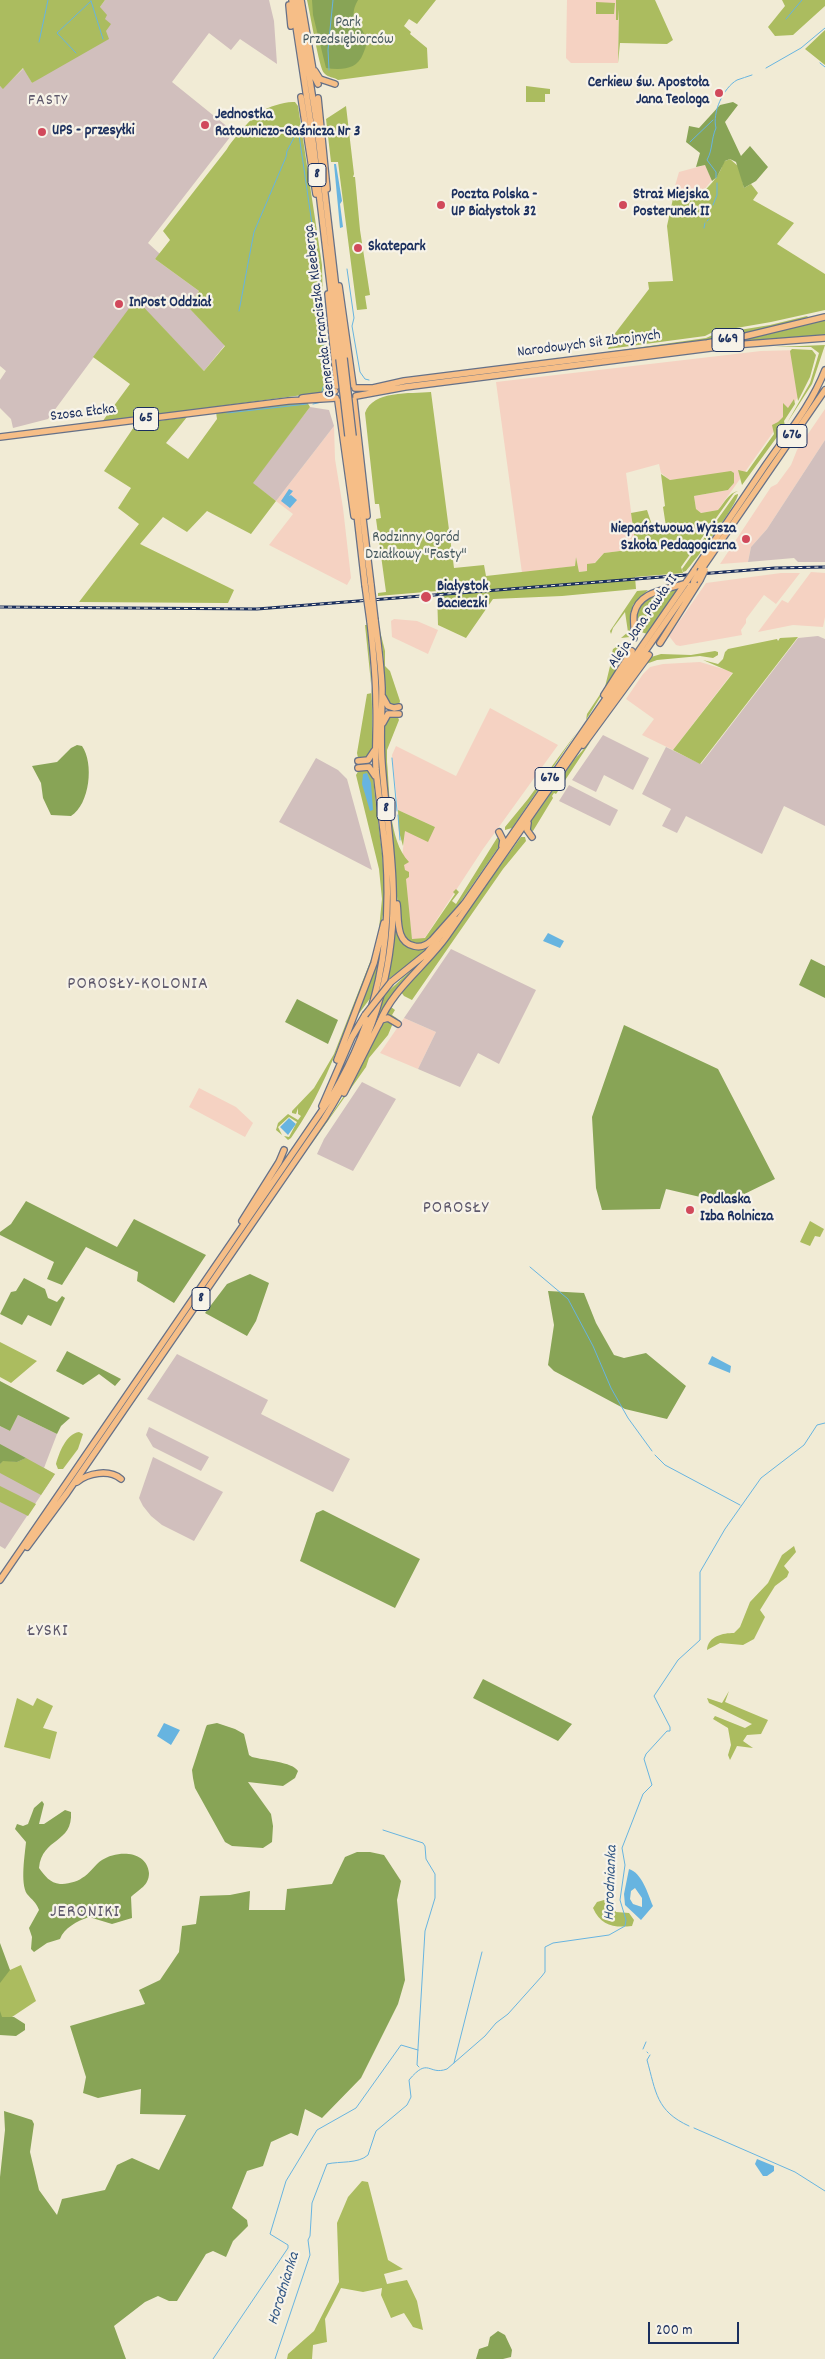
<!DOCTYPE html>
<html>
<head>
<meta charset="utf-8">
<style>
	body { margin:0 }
	#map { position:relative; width:825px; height:2359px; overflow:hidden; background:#f1ebd5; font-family:Dekko,sans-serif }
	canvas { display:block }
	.scale { position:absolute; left:648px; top:2322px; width:91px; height:22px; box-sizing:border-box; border:2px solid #1b2f5e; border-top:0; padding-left:6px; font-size:15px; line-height:18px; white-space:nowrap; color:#1b2f5e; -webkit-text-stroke:4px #f7f3e8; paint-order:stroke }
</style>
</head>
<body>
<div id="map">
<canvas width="825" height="2359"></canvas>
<div class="scale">200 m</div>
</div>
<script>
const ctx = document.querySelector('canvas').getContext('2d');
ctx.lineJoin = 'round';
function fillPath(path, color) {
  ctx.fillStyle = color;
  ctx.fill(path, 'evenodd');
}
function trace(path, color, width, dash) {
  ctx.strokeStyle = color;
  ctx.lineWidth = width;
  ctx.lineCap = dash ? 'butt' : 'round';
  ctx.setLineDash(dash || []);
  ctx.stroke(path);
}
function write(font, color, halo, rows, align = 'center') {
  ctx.font = font + ' Dekko,sans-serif';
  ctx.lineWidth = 4.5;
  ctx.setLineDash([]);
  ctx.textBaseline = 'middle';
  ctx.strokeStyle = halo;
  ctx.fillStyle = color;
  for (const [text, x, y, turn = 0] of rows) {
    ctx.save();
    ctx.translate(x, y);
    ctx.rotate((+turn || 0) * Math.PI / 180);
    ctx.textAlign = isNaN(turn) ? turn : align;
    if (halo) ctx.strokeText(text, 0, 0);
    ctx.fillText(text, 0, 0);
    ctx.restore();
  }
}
fillPath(new Path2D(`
	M567 0H619L618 63H571L566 58Z
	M705 165 712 180 696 200 673 193 679 172Z
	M799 350 803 390 718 510 701 513 696 509 694 496 728 490 734 483V473L670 480 661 473 659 464 626 473 636 549 604 553 587 571 579 572 576 557 575 566 522 573 496 382 761 351Z
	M825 409V440L767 529 751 547 748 562 720 564 771 487 777 484 791 465 797 450Z
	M334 426 335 459 343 508 351 578 347 585 269 545 293 514 276 501Z
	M811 572 825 573V617L823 627 793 625 758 632 782 600 788 603Z
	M781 573H800L776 604 764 595 746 619V623L741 630 742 635 680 646 676 645 669 636 706 583Z
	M394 619 417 621 438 630 428 654 392 637 391 621Z
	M700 662 733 672 673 750 642 735 654 719 626 699 643 674 650 667 663 664Z
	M490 708 558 745 483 849 426 936 423 939H412L402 858 405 831 435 827 398 810 392 755 396 746 456 776Z
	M404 1018 436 1032 418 1069 380 1053Z
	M199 1088 236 1107 253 1123 245 1137 189 1107Z`), '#f5d2c2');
fillPath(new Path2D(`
	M105 0H269L274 21 277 64 240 39 231 50 209 33 172 82 234 132 148 243 160 254 155 259 199 291 188 307 225 345 204 371 136 300 48 419 13 428 11 419 0 408V380L6 371 0 366V86L3 88 24 68 32 83 106 31 100 7Z
	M310 407 329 410 334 426 276 501 252 483Z
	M825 440V562H798L794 558 748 562 751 547 767 529Z
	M818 636 825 639V826L784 806 762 854 686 816 677 833 662 826 671 809 642 794 666 747 701 764 798 638Z
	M603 735 649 758 633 790 604 775 596 792 572 780Z
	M316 758 338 770 347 779 372 870 279 822Z
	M569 785 618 810 610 826 559 801Z
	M451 949 536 990 499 1064 478 1053 460 1087 418 1069 436 1032 404 1018Z
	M362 1082 396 1099 353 1171 317 1154 324 1139Z
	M177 1354 268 1400 261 1414 350 1459 333 1492 147 1399Z
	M18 1415 57 1434 44 1468 55 1474 5 1549 0 1546V1426L10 1431Z
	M149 1427 209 1457 201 1471 153 1447 146 1435Z
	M153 1457 223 1492 194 1541 162 1525 151 1516 143 1506 139 1498Z`), '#d1bfbd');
fillPath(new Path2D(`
	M0 0H105L100 7 107 15 105 19 111 24 106 31 109 39 32 83 23 68 3 89 0 86Z
	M307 0H436L417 24 409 19 404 26 411 32 410 34 427 48 428 68 338 80C334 77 328 78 324 73 319 68 310 12 307 0Z
	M608 0H655L673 40 667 44 620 43 618 63 619 9 618 20H616V0Z
	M782 0H825V6L793 35 775 36 768 27 785 6Z
	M596 2 615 3 614 14H596Z
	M825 30V65L805 49Z
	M526 86 550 89V94H545V102H526Z
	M295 102 298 106 322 265 323 311 330 386 325 389V392L102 422 130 384 93 357 136 299 204 371 225 346 188 307 199 291 155 259 170 240 163 231 227 149C230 143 254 115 260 111 270 107 284 101 295 102Z
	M346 106 354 174 353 177H355L360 230 370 295 365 296 367 309 357 310 338 162H331L326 119Z
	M730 159 739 167 744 188 751 184 758 193 753 200 794 223 777 244 825 274V310L771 322 713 332 705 336 608 349 613 336 649 289 648 282 673 281 667 226 674 194 696 200C706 188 721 177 723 162Z
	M807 316 808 317 803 319 745 334 660 347 572 357 706 338 715 334 770 325Z
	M825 319V336L597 360 618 357Z
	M825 345 812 384 787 423 810 383 819 353 811 347H774Z
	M792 349 812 350 816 355 810 377 798 401 790 351Z
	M431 392 454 568 484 565 486 576 575 566 576 557 579 572 587 571V564L595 563 604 553 636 549 631 513 647 510 651 522 660 534 667 533 663 507 665 506 661 474 670 480 731 471 734 473V483L728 490 694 496 696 509 701 513 718 510C723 505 729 492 738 491L734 493 681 567 683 573 635 577 636 589 562 596 493 599 466 638 438 625 437 591 378 596V593L386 592 376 519 381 518 379 504H375L365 413C373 390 410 394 431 392Z
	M794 399 795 404 784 421 785 426 742 485 738 470 747 472 774 434 772 425 778 422 783 417V403L788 408Z
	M307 402 310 407 253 483 276 501 251 534 207 511 187 532 163 517 140 544 234 590 228 603 79 602 139 524 118 508 131 488 104 471 136 424 187 417 166 443 188 459 217 419 216 412Z
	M738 494C739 502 695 561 686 571L683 572 682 569 735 495Z
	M682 585 647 634 636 630V622L647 619 657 606 652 603 649 607 651 612 644 619 638 620C630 595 668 595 682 585Z
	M648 590 633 605 630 615V637L621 638 628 632 625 612 613 628 611 634 610 631 637 591Z
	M378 623 385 651V666L390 671 400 701 399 705 392 707 386 700 383 652Z
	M365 625H367C371 667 373 708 372 750L371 755 362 760 358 758 357 753 367 694 372 693Z
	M798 637 700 764 673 750 733 673 703 660 718 664 723 659 725 652 728 649 777 639 778 641 780 638Z
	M618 646 628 648 629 651 586 720 587 714 605 687 611 662H614V666L617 668 620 663 611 657 613 649Z
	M715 651 718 652V655L713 658 700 656 657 660 646 664 611 710 648 658 661 654 691 655Z
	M397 715 399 720 387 750V762C390 792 388 840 409 862L404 865 405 870 409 872V877L406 879 412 939 425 938 455 894 453 892 456 889 459 892 452 901 456 904 497 838H500V845L455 910 430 940 418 945 407 941 400 929 385 765V724L387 717Z
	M577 732 512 828 505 830V827L528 799Z
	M591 741 556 794 554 793 552 796 553 798 533 831 530 830V823L574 760Z
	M365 767 373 775C376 817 386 860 384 903 382 941 367 974 353 1009 335 1055 320 1097 291 1138L288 1140 284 1136 289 1137 297 1122 289 1117 278 1127 282 1135 276 1130 278 1123 288 1114 298 1120 301 1116 298 1114V1108L296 1114 292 1113V1111L314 1088 334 1054 372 957 379 929 382 899 379 869 356 775 360 768Z
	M398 810 435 827 428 842 405 831 403 846 399 832Z
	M521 837H525L526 841 503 869 412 1000 404 996 401 992 391 1007 395 1010 392 1015 398 1019 384 1016 401 991 443 945Z
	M395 917 398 935 408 946 435 942 421 956 387 980 393 952Z
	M384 931 374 993 352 1023Z
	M437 947 403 983 372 1031 384 995Z
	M385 1019 393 1023 388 1035 369 1058 366 1067 308 1149 354 1081Z
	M810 1221 824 1229 820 1237 815 1236 810 1246 800 1242Z
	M0 1342 37 1361 11 1383 0 1377Z
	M79 1432 83 1434 78 1449 63 1469H58L56 1464C59 1453 66 1434 79 1432Z
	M26 1458 55 1474 41 1495 0 1473V1464L3 1460 17 1462Z
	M0 1486 36 1504 28 1516 0 1502Z
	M794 1546 796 1552 784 1566 789 1572 787 1577 775 1586 760 1610 765 1617 754 1639 743 1645 720 1643 707 1650C708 1636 723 1633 734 1633L740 1627 750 1602 768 1583 782 1555Z
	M729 1691 725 1702 768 1720 761 1734 747 1735 743 1741 753 1748 737 1746 730 1760 728 1755 731 1745 728 1728 713 1719 715 1716 745 1728 752 1724 709 1703 707 1698 722 1703Z
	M17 1698 33 1706 37 1698 53 1706 43 1728 57 1732 50 1759 4 1747Z
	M604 1900 610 1903 616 1912 629 1913 634 1920 632 1926C614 1928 601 1926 593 1908L597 1902Z
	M0 1965 10 1970 21 1965 36 2001 0 2025Z
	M362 2181 368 2182 388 2260 403 2269 384 2274 387 2284 407 2280 417 2301 423 2330 413 2327 404 2313 391 2318 381 2295 382 2288 363 2292 341 2288 325 2319 327 2342 313 2345 312 2359H287L288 2354 314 2331 339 2282 337 2223 348 2197Z`), '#abbc5f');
fillPath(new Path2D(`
	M312 0H358C346 21 362 22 366 39 367 45 365 49 363 54 357 70 341 70 326 68L313 15Z
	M733 102 738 105 725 122 741 156 750 146 768 167 756 181 744 188 736 162 730 159 725 161 717 177 712 181 705 165 696 167 700 153 686 142 689 126 699 128 720 105Z
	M77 745 82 746C94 763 90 804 71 816L51 815 43 798 41 783 32 766 57 762 71 748Z
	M811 959 825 966V998L799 985Z
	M297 999 338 1020 328 1044 285 1022Z
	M624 1025 718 1069 775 1179 726 1203 666 1189 660 1209 602 1210 596 1188 592 1117Z
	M26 1201 117 1247 134 1219 206 1255 174 1303 137 1281 138 1272 86 1247 62 1285 47 1279 54 1262 0 1235V1232L11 1224Z
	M250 1274 269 1283 256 1321 247 1336 205 1313 227 1284Z
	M24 1278 45 1289 48 1298 57 1302 62 1296 65 1298 51 1326 28 1315 22 1325 0 1314 11 1292 16 1291Z
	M548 1291 584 1293 596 1323 614 1355 624 1358 646 1353 686 1386 667 1419 625 1409 554 1371 548 1365 554 1325Z
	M67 1351 121 1379 115 1386 99 1374 83 1385 56 1371Z
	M0 1381 70 1418 61 1426 57 1434 18 1415 10 1431 0 1426Z
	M0 1444 26 1458 17 1462 3 1461 0 1464Z
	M323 1510 420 1559 395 1608 300 1561 316 1513Z
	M483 1679 572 1724 558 1741 473 1698Z
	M217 1723 235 1729 244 1734 249 1755 252 1757C263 1760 293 1762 298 1771L295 1778 283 1786 248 1782 271 1814 273 1826 272 1842 263 1848 232 1846 225 1842 195 1788 193 1778 192 1770 206 1727 207 1725Z
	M42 1801 44 1804 39 1824H44L65 1810 71 1812C73 1844 42 1837 39 1868 45 1876 50 1883 60 1884 66 1884 77 1882 82 1878 90 1874 95 1864 102 1860 117 1850 147 1850 149 1873 149 1886 139 1889 131 1897L132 1918 112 1924 89 1917C77 1921 64 1928 60 1939L47 1943 34 1952 31 1949 32 1937 29 1928 39 1910C36 1902 32 1900 27 1894 20 1883 25 1854 26 1842L15 1829 17 1824 23 1826 28 1824 34 1808Z
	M357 1852H370L384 1855 401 1881 397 1900 405 1980 398 2004 361 2078 322 2118 305 2109 298 2136 291 2133 271 2142 263 2166 247 2171 232 2208 247 2220 248 2226 233 2241 226 2257 213 2251 206 2254 177 2301H169L158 2296 145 2302 114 2326 126 2359H0V2177L5 2130 4 2111 32 2120 34 2124 30 2152 39 2190 57 2215 62 2199 105 2190 117 2165 132 2158 159 2170 186 2115 140 2114 141 2089 98 2098 83 2093 86 2077 70 2026 145 2004 139 1990 160 1980 179 1952 182 1926 196 1924 200 1896 230 1895 250 1891 249 1910H285L287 1889 332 1884 345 1857Z
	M0 1943 10 1970 0 1983Z
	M0 2011 2 2017H14L25 2024V2030L16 2036 0 2035Z
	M498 2331 505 2335 512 2350 511 2357 503 2359H476L479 2349 488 2346 490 2337Z`), '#88a456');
fillPath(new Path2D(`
	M334 164H336L342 201 340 204 343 227 340 228Z
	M289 489 293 491 289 496 291 495 297 500 290 508 281 501Z
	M367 773 371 783 373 810 370 811 362 784 363 774Z
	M548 933 564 941 560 948 543 941Z
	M289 1118 296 1124 288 1135 280 1127Z
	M712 1356 731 1366 730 1373 708 1364Z
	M164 1723 180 1730 171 1745 157 1736Z
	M629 1869C642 1873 648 1894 653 1906L641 1920 625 1905 624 1894ZM635 1888 642 1898V1907L633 1904 630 1899 631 1891Z
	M757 2159 774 2166V2171L767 2176H763L755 2164Z`), '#67b4e0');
trace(new Path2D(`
	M91 1 103 39
	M786 19 802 0
	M39 42 48 0
	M76 53 57 33 91 1
	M820 63 825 67
	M766 68 801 48 825 28
	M329 70 328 50 333 0
	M298 128 320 279V288L316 294 327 373
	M690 142 713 120
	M716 178V172L707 160C713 149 711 139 716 128 712 113 723 88 737 80 742 78 747 77 752 75
	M713 205 717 195V183
	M707 221 709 219
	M704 228 705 223
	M347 269 354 318 352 326 360 372 365 379 369 380
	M239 311 254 232 286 157 287 151 298 130
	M322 392 323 387 328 385 327 377
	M313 404 322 402
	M227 413 307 404
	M392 758 397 811
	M398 815 400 840
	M530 1267 568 1299 593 1346 611 1388 628 1418 652 1451
	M655 1455 665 1465 740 1505
	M383 1830 423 1843 425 1846 426 1859 435 1874V1898L425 1931 417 2065 419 2067
	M643 2049 646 2042
	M647 2052 648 2053
	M650 2055 647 2060C656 2092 656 2111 689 2126
	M454 2063 482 1952
	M694 2128 795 2172 825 2191
	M213 2359 288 2248V2245L270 2234 286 2181 317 2130 356 2108 401 2045 418 2050
	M275 2359 310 2255 308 2240 310 2236 312 2203 327 2164C340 2161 358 2164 368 2155L376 2131 407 2105 411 2097 409 2080C429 2056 428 2076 447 2069L485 2036 496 2023 508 2014 542 1976 545 1972V1947L553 1943 609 1935 625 1926 626 1920 620 1900 625 1865 622 1848 643 1794 652 1785 644 1759 646 1754 667 1731H670V1727L654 1696 678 1660 700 1640V1572L725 1529 761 1478 804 1445 817 1425 825 1423`), '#67b4e0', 1);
const primary = new Path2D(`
	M355 388H373L404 381 707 343 746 336 825 317
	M356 396 405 387 734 345 825 338
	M302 398 326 395 335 391
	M0 437 288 401 336 398
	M701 570 825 390
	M694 571C718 536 741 501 765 466 787 434 811 406 825 370
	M634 638C635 630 633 622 634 614 639 590 668 590 686 583
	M660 643 700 580
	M604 695 632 651
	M583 745 649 655
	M528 823 527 830 532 837
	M499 832 503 840 502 846
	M462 907 687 581
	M391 982 427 953 454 918
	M379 1024C392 989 426 966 447 936L694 581`);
const trunk = new Path2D(`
	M292 0 311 125 339 359
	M297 0 317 125 344 358
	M301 0 314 76 318 84
	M289 5 291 26
	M315 71 320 79 335 84
	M301 97 316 194
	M318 98 327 189
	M339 286 353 385
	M328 294 337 386
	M354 400 367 516
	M338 401 354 516
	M348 436 365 585
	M353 436 371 585
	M383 697 388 706 394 708 399 707
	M383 723 388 714H399
	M358 761 368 760 374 751
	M358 768 369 767 375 776
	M397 904C399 918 395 942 414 946 421 948 427 945 432 940L464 904
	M337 1060 374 963 384 923
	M344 1093 381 1020 388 1018 398 1024
	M322 1106 352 1037 365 1015
	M242 1221 279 1162 284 1150
	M77 1482C88 1473 109 1469 121 1479
	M27 1547 67 1493 324 1119C370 1046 396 975 393 887 392 846 385 805 382 763 380 738 382 713 382 688 381 665 378 642 375 620
	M0 1580 332 1096C378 1018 392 945 386 856 383 827 379 798 376 769 375 747 377 726 376 704 376 676 373 648 370 621`);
trace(primary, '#667188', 8);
trace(trunk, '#667188', 8);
trace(primary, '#f6be87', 5.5);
trace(trunk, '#f6be87', 5.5);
const rail = new Path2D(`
	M0 607 257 609 775 568 825 567`);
trace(rail, '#1b2f5e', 3);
trace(rail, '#f7f3e8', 1, [4]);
const primaryBridge = new Path2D(`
	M700 580 705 570
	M687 581 694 571
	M694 581 701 570`);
const trunkBridge = new Path2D(`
	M344 358 353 436
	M339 359 348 436
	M365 585 370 621
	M371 585 375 620
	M365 1015 391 982`);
trace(primaryBridge, '#667188', 8, []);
trace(trunkBridge, '#667188', 8, []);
trace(primaryBridge, '#f6be87', 5.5);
trace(trunkBridge, '#f6be87', 5.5);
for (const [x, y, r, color] of [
	[719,93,5,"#d1495b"],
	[205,125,5,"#d1495b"],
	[42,132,5,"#d1495b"],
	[441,205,5,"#d1495b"],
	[623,205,5,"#d1495b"],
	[358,248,5,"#d1495b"],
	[119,304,5,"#d1495b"],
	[746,539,5,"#d1495b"],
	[426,597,6,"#d1495b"],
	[690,1210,5,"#d1495b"]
]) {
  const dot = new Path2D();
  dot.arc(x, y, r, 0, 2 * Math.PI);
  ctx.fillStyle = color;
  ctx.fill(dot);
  trace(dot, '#f7f3e8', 2);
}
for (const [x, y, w] of [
	[317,175,18],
	[728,340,32],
	[146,419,25],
	[792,436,30],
	[550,779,30],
	[386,809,18],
	[201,1299,18]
]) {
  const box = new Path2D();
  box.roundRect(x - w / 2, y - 11.5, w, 23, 4);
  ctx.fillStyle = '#f7f3e8';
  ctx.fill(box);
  trace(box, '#1b2f5e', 1);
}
write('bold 14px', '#1b2f5e', null, [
	["8",317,175],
	["669",728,340],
	["65",146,419],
	["676",792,436],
	["676",550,779],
	["8",386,809],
	["8",201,1299]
]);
write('15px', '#46595e', '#f7f3e8', [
	["Park",348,24],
	["Przedsiębiorców",348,41],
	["Rodzinny Ogród",416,539],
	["Działkowy \"Fasty\"",416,556]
]);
write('bold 15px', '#1b2f5e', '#f7f3e8', [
	["Cerkiew św. Apostoła",709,84,"right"],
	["Jana Teologa",709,101,"right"],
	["Jednostka",215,116],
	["Ratowniczo-Gaśnicza Nr 3",215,133],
	["UPS - przesyłki",52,132],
	["Poczta Polska -",451,196],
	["UP Białystok 32",451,213],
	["Straż Miejska",633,196],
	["Posterunek II",633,213],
	["Skatepark",368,248],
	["InPost Oddział",129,304],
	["Niepaństwowa Wyższa",736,530,"right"],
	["Szkoła Pedagogiczna",736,547,"right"],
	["Białystok",437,588],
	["Bacieczki",437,605],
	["Podlaska",700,1201],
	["Izba Rolnicza",700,1218]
], 'left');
write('15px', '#1b2f5e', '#f7f3e8', [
	["Generała Franciszka Kleeberga",321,311,-97],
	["Narodowych Sił Zbrojnych",589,345,-7],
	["Szosa Ełcka",83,414,-7],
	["Aleja Jana Pawła II",644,622,-55]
]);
ctx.letterSpacing = '1px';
write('16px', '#5e596c', '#f7f3e8', [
	["FASTY",48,102]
]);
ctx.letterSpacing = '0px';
write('italic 16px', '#325785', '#f7f3e8', [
	["Horodnianka",612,1883,-88],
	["Horodnianka",285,2289,-73]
]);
ctx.letterSpacing = '1px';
write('18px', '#5e596c', '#f7f3e8', [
	["POROSŁY-KOLONIA",138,986],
	["POROSŁY",456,1210],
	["ŁYSKI",48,1633],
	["JERONIKI",85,1914]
]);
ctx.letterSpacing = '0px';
</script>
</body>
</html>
